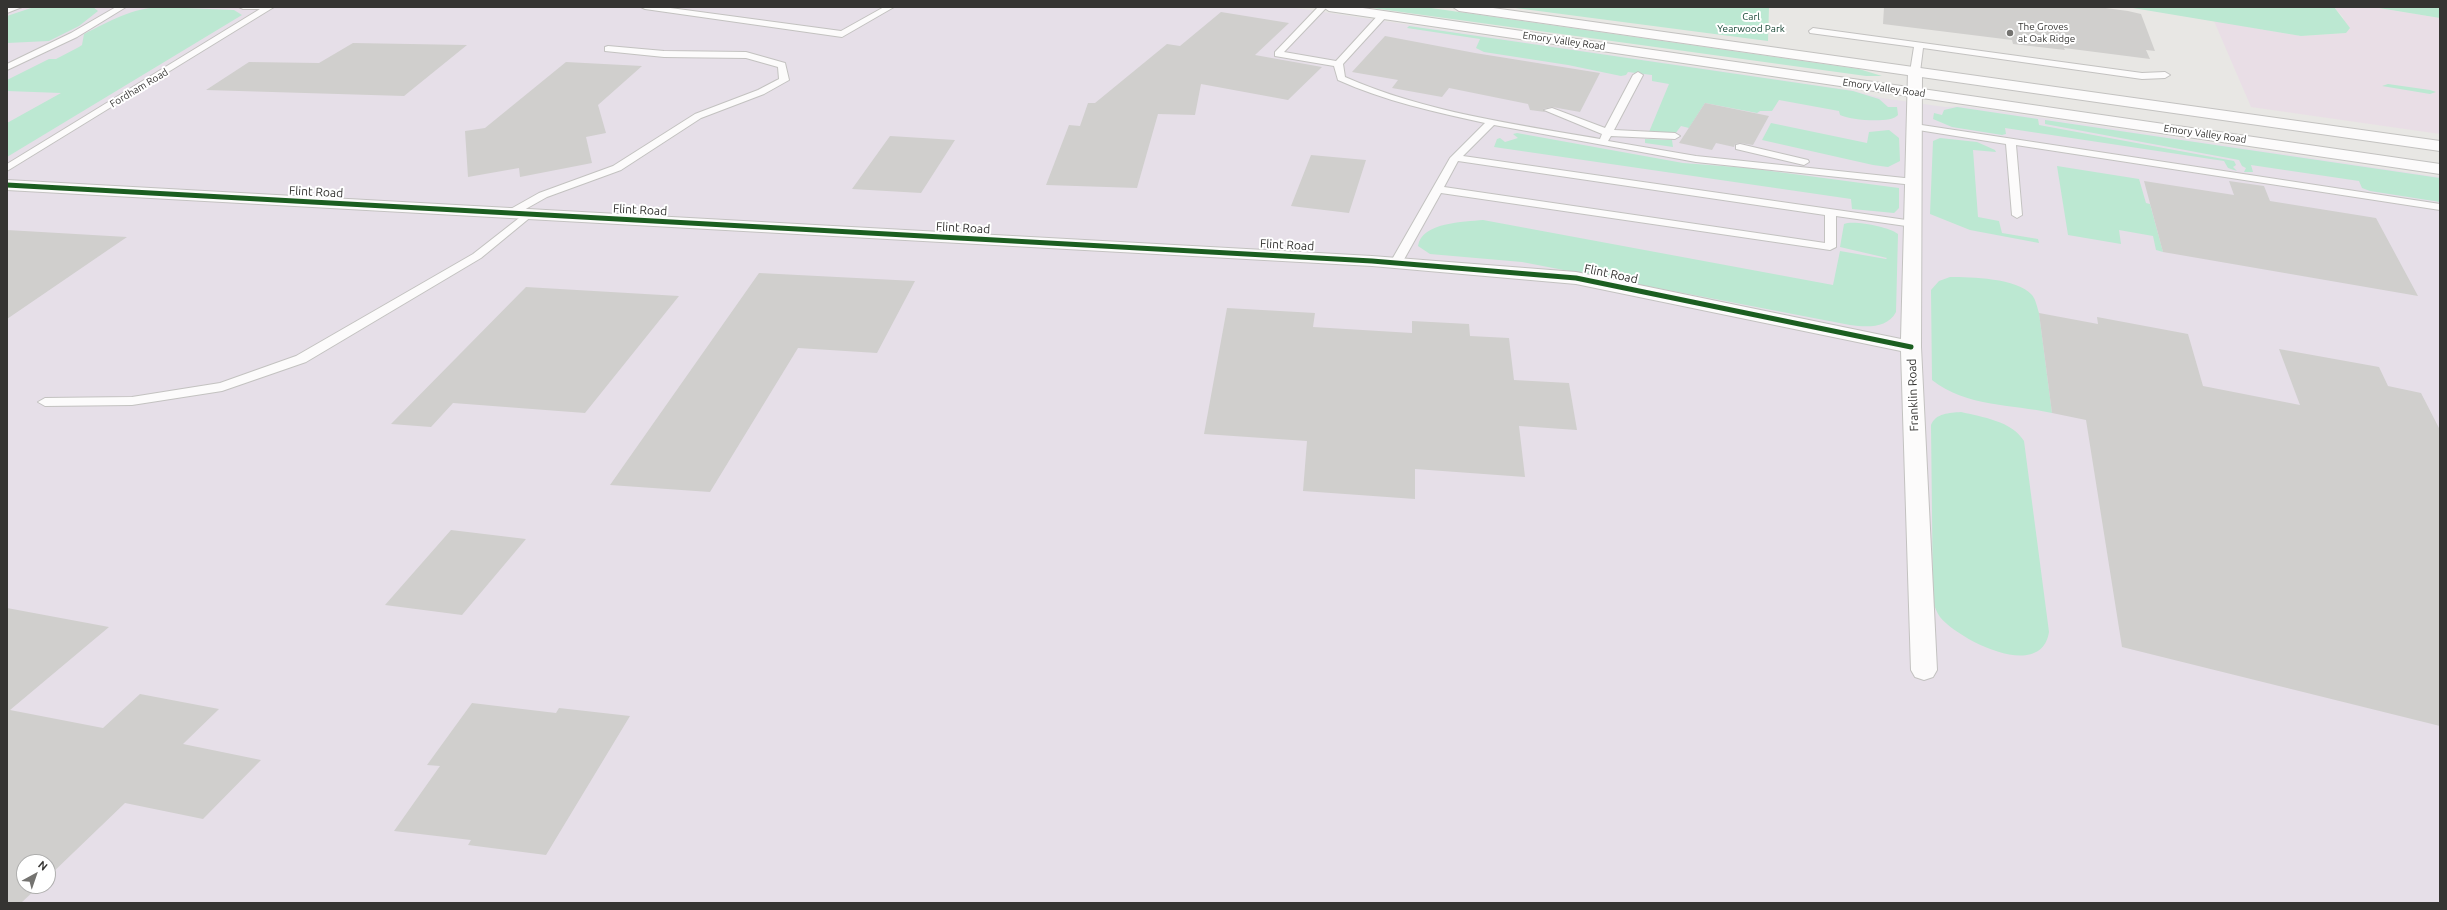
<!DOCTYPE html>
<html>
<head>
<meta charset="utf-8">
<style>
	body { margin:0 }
	#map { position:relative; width:2447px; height:910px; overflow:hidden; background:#e8e7e4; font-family:Ubuntu,sans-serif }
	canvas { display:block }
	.frame { position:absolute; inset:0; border:8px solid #353432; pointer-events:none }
	.north { position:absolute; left:16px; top:854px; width:40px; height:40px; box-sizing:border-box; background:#fff; border:1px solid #aeaead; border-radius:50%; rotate:40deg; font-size:11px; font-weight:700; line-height:16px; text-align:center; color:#353432 }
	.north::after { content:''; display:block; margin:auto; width:14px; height:18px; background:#747370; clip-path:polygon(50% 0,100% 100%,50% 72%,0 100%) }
</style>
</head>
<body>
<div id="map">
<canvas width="2447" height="910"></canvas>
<div class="frame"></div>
<div class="north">N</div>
</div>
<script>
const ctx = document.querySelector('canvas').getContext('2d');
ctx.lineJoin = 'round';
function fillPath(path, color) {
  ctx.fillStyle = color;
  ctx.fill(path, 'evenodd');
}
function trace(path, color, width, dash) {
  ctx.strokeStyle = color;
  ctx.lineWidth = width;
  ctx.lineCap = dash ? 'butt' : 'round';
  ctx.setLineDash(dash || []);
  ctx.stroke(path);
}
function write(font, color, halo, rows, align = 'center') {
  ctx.font = font + ' Ubuntu,sans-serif';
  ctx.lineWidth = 4;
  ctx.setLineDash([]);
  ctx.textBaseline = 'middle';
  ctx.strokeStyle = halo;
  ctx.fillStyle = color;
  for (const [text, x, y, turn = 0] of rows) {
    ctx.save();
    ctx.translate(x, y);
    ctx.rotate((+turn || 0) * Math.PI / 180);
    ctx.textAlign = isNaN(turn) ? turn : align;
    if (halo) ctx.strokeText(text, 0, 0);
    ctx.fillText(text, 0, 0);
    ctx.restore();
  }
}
fillPath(new Path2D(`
	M2334 7H2373L2440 18V134L2251 107 2214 21 2301 36 2346 33 2343 17Z`), '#e9dee6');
fillPath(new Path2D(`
	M7 7H1289L1851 90 1882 98 1945 107 1964 106 2440 177V903H7ZM24 862H48V886H24Z`), '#e6dfe8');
fillPath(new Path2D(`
	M34 7H93L98 11 79 26 49 41 7 43V16Z
	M161 7 234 10 242 15 7 157V123L61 93 7 91V80L49 59H56L79 47 82 45 84 34C110 21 132 8 161 7Z
	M1365 7H1424L1859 69 1882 76H1866Z
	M1508 7H1769L1768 41Z
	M2127 7H2334L2350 28 2346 33 2301 36Z
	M2367 7H2440V18L2373 7Z
	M1409 26 1853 91 1879 99 1888 107H1897L1898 115C1891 124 1850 120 1840 115L1839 111 1779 100 1772 111H1760L1757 113 1705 103 1689 128 1681 126 1675 134 1630 133 1629 130 1649 132 1669 84 1652 81V75L1628 72 1626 75 1621 76 1568 65 1484 52 1476 48 1480 39 1407 28Z
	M2388 84 2430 90 2436 92 2430 94 2382 86Z
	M1957 107 2038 119 2039 125 2234 161 2236 165 2233 167 2237 171 2228 168 2224 161 2005 128 2006 134 2002 135 1952 127 1933 119 1934 113 1942 115 1944 110Z
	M2045 120 2440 178V202L2370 191 2362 188 2359 181 2251 165 2253 172H2244L2246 168 2242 166 2239 160 2045 124Z
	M1771 123 1867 143 1869 132 1889 130 1899 138 1900 161 1888 167 1873 165 1762 140Z
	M1517 133 1683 163 1748 168 1899 188V208L1894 213 1852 209 1851 199 1494 147 1497 139 1500 138 1505 142 1518 138 1513 134Z
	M1940 138 1977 142 1995 150 1996 152 1973 150 1978 217 1999 221 2002 233 2038 239 2039 243 1970 230 1930 214 1933 141Z
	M1645 139 1672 140 1673 147 1645 143Z
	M2057 166 2139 179 2146 203 2150 204 2163 252 2156 250 2153 236 2119 230 2121 244 2068 235Z
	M1483 220 1833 285 1840 251 1886 259 1887 258 1840 247 1844 224C1854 220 1889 227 1898 234L1896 312C1887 329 1866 327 1850 325L1522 262 1430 254 1418 246C1422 222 1464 222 1483 220Z
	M1950 277C1971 277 2017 278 2032 295 2036 300 2037 307 2039 313L2052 413C2011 404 1966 407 1932 380L1931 290 1939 281Z
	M1961 412C1982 417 2012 421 2024 441L2049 632C2041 682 1959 640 1940 617 1937 613 1935 607 1933 603L1931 425C1936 413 1949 413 1961 412Z`), '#bce8d2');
fillPath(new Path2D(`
	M1884 7H2098L2128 11 2141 14 2155 51 2146 50 2150 59 2064 48 2065 50 2013 44 2012 40 1883 24Z
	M1221 12 1289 23 1255 55 1322 67 1288 100 1201 84 1195 115 1158 114 1137 188 1046 185 1069 125 1080 126 1088 103H1095L1167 44 1180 46Z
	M1385 36 1475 53 1600 73 1580 112 1552 107 1543 109 1545 112 1530 110 1528 104 1449 88 1442 97 1392 88 1398 80 1352 72Z
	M353 43 467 45 404 96 206 90 249 62 319 63Z
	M566 62 642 66 598 105 606 133 586 137 592 163 520 177 519 168 468 177 465 131 485 128Z
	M1705 103 1769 116 1753 145 1740 143 1735 144 1734 147 1716 143 1712 150 1679 143Z
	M890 136 955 140 921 193 852 189Z
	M1311 155 1366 160 1349 213 1291 206Z
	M2144 181 2234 195 2229 181 2264 186 2270 201 2376 218 2418 296 2163 252Z
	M7 230 127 237 7 319Z
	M759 273 915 281 877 353 798 348 710 492 610 485Z
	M526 287 679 296 585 413 453 403 431 427 391 424Z
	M1227 308 1315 313 1313 327 1412 333V321L1469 324 1470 336 1509 338 1514 380 1569 383 1577 430 1519 426 1525 477 1415 469V499L1303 491 1307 441 1204 434Z
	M2039 313 2098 324 2097 317 2188 334 2203 386 2300 405 2279 349 2379 367 2388 386 2421 393 2440 430V726L2122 647 2086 420 2052 413Z
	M451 530 526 539 462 615 385 605Z
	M7 608 109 627 10 710 103 728 140 694 219 709 183 744 261 760 203 819 125 803 48 877V862H24V886H39L21 903H7Z
	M472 703 556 713 559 708 630 716 546 855 468 845 471 840 394 831 440 766 427 765Z`), '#d0cfcd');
const service = new Path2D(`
	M10 7H22L7 13V8Z
	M116 7H126L77 37 7 70V64L71 33Z
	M239 7H274L7 171V164L260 9H243Z
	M641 7H663L841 31 884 7H894L842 37 645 9Z
	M1318 7H1327L1284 52 1336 61 1380 13H1386V17L1343 64 1345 77C1424 112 1514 124 1600 139L1602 134 1544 110 1552 108 1605 128 1633 75 1638 72 1643 75 1614 130 1675 133 1680 136 1675 139 1611 136 1608 141 1696 156 1914 179 1919 182 1914 185 1696 162 1494 125 1463 156 1913 221 1918 224 1913 227 1836 216V247L1830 250 1441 193 1402 263 1400 265H1392L1390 263 1450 158 1485 123C1434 112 1385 101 1338 80L1334 66 1275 56V52ZM1458 161 1825 215V243L1444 187Z
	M1813 28 2142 73 2165 72 2170 75 2165 78 2142 79 1923 48 1920 72 1915 75 1910 72 1914 47 1810 33 1809 31Z
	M608 46 664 51 746 52 785 63 789 80 764 94 701 118 621 170 547 197 515 215H507V211L539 193 613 166 695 114 758 90 779 79 778 67 746 58 664 57 605 51V47Z
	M1915 124 2440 204V210L2016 145 2022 215 2017 218 2012 215 2006 144 1912 129V125Z
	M1740 144 1808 160 1809 162 1804 165 1736 149V145Z
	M528 211 532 212V216L481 258 306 362 222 391 132 405 45 406 38 402 45 398 132 397 220 383 296 356 473 254Z`);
const minor = new Path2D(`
	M1915 68 1922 72 1921 347 1937 670 1933 677 1924 680 1915 677 1911 670 1901 351 1576 284 1372 266 7 190V180L1372 256 1576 272 1901 339 1908 72Z`);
const secondary = new Path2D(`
	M1323 7H1356L2440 164V174L1329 11Z
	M1453 7H1486L2440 141V151L1459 11Z`);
trace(service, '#c3c2c0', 2);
trace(minor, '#c3c2c0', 2);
trace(secondary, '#c3c2c0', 2);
fillPath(service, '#fcfbfb');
fillPath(minor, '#fcfbfb');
fillPath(secondary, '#fcfbfb');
trace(new Path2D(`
	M7 185 1372 261 1576 278 1911 347`), '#1b5e20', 5);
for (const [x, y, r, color] of [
	[2010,33,4,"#747370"]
]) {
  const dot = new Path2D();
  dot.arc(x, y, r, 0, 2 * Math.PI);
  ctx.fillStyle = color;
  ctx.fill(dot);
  trace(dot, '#fff', 1.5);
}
write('10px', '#0c3d2b', '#fff', [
	["Carl",1751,17],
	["Yearwood Park",1751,29]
]);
write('10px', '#353432', '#fff', [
	["The Groves",2018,27],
	["at Oak Ridge",2018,39]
], 'left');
write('10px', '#353432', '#fff', [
	["Emory Valley Road",1564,41,8],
	["Fordham Road",139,88,-31],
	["Emory Valley Road",1884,88,8],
	["Emory Valley Road",2205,134,8]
]);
write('12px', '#353432', '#fff', [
	["Flint Road",316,192,3],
	["Flint Road",640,210,3],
	["Flint Road",963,228,3],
	["Flint Road",1287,245,3],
	["Flint Road",1611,274,12],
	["Franklin Road",1913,395,-92]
]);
</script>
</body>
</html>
